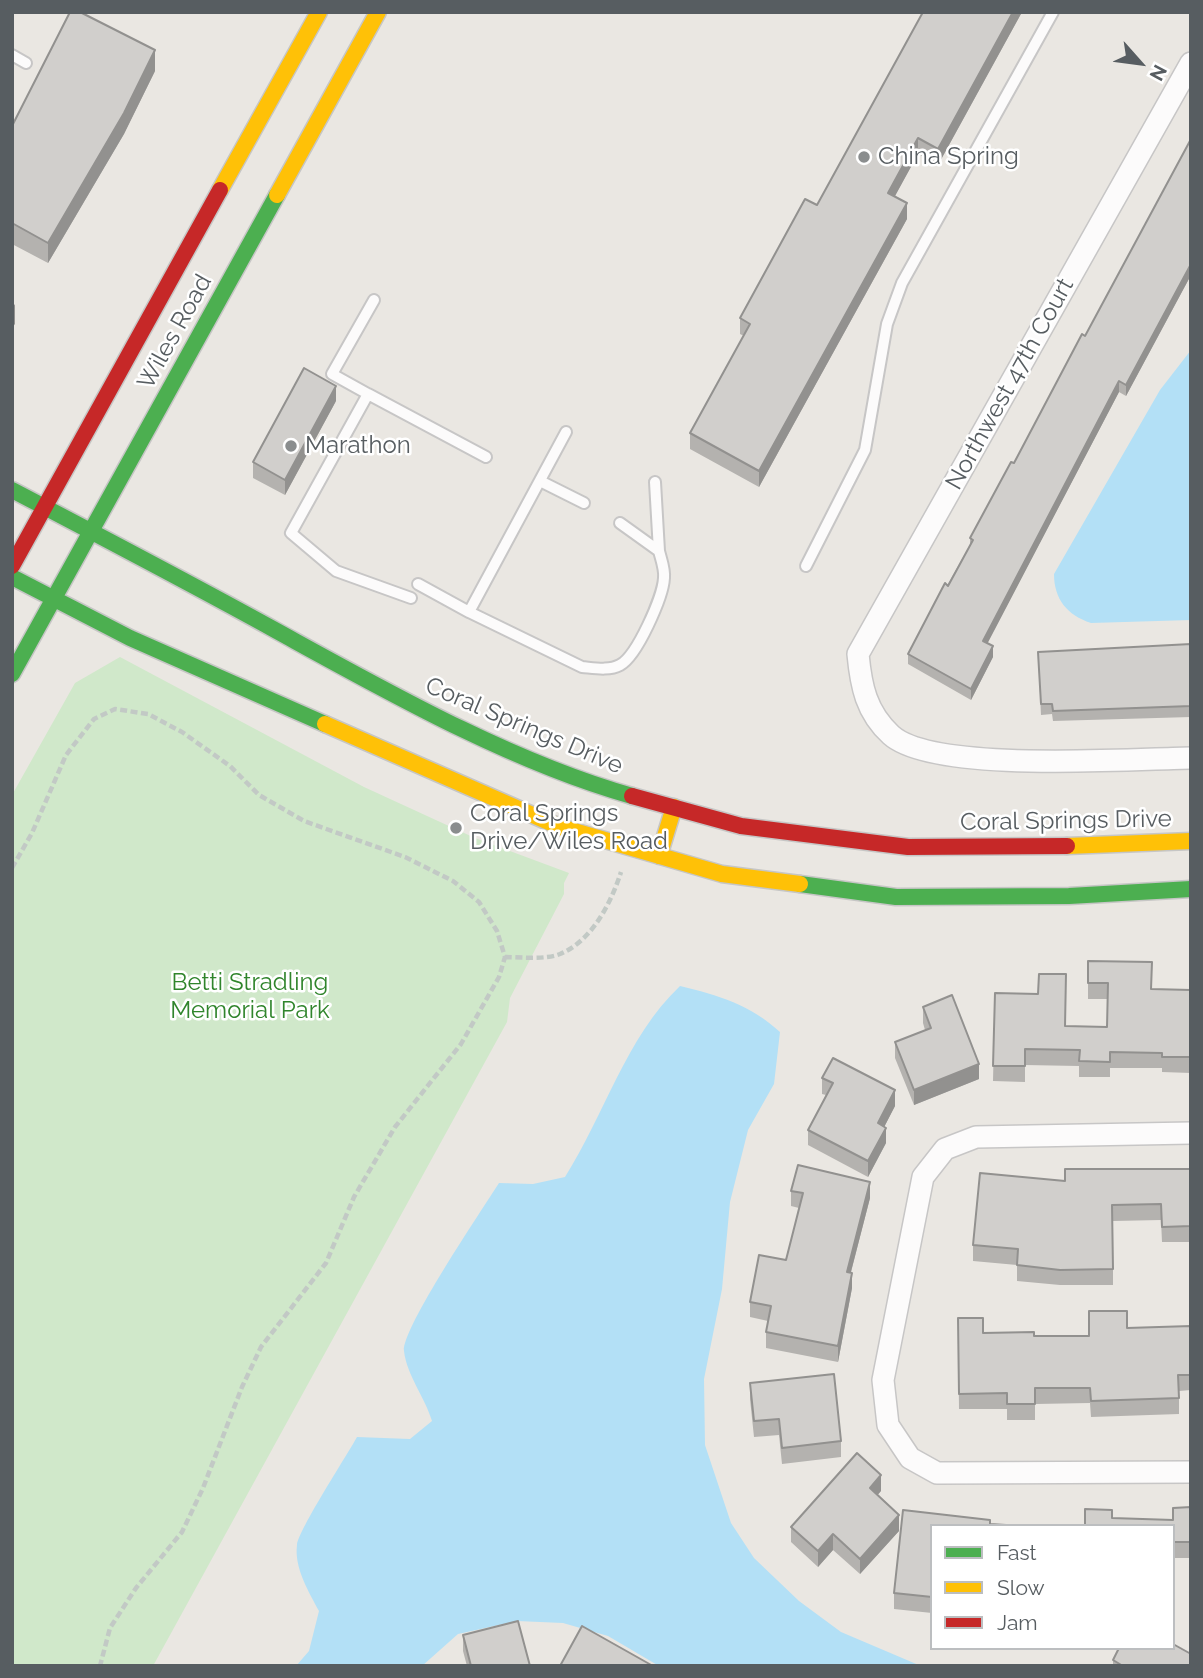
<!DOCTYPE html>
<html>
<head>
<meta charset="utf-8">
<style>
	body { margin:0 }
	#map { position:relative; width:1203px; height:1678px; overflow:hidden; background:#eae7e2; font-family:Raleway,sans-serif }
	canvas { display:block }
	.frame { position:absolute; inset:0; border:14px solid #575d61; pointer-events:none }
	.legend { position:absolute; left:930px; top:1524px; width:245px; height:126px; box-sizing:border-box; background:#fff; border:2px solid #bcbec0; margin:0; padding:9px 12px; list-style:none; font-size:21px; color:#575d61 }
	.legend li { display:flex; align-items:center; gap:14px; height:35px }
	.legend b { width:35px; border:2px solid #bcbec0 }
	.north { position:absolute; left:1105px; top:28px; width:70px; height:70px; -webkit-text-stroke:5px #fff; paint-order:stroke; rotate:118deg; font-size:19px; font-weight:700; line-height:28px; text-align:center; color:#575d61 }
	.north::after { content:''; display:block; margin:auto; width:24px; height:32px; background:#575d61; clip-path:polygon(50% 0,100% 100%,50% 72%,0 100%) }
</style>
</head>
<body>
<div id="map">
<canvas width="1203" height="1678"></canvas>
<div class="frame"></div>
<ul class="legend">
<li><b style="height:9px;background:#4caf50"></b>Fast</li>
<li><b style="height:9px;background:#ffc107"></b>Slow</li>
<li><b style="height:9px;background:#c62828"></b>Jam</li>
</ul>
<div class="north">N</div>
</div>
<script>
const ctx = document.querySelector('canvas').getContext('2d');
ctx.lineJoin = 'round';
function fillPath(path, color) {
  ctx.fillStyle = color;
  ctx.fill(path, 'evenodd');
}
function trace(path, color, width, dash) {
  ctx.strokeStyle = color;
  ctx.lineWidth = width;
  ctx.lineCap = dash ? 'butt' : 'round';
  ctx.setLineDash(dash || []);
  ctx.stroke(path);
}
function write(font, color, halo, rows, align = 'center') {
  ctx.font = font + ' Raleway,sans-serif';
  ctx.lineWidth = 5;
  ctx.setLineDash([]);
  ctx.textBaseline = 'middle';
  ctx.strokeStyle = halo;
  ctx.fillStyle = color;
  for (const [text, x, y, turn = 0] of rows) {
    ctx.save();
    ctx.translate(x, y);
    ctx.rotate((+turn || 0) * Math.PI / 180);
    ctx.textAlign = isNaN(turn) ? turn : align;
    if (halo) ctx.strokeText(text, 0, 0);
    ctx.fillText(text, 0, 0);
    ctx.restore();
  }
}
fillPath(new Path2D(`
	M120 657 364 787 475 838 569 873 564 883V894L510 998 507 1022 153 1666H12V795L75 683Z`), '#d0e8ca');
fillPath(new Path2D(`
	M1191 350V620L1091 623C1067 615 1054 599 1054 574L1160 390Z
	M680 986C718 995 751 1005 780 1032L774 1084 748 1130 730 1202 722 1289 704 1379 705 1445 731 1523 754 1558 799 1601 841 1632 921 1666H659L608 1636 563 1623 517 1621 458 1634 422 1666H296L309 1651 319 1611C309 1592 294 1568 297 1545 299 1529 346 1457 357 1437L410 1439 432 1421C425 1397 407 1376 404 1351 402 1328 482 1210 499 1183L533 1184 565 1177C604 1116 626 1037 680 986Z`), '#b3e0f6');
const lane = new Path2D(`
	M12 55 26 63
	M368 394 332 374 374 300
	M540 481 584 503
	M655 482 659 551
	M806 566 865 450 887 324 902 283 1053 12
	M418 584 469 612 566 432
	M411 598 336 571 291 533 368 394 486 457
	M469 612 582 667C594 668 609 671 620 665 637 656 663 597 664 578 665 569 661 559 659 551L620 523`);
const street = new Path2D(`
	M1191 63 858 654C861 686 866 712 891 735 933 773 1130 759 1191 758
	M1191 1133 976 1137 945 1149 923 1177 883 1380 888 1425 910 1458 937 1473 1191 1472`);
const fast = new Path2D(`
	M12 490C100 536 188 582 275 630 386 691 511 762 632 796
	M12 577 130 638 325 724
	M12 674 277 195
	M800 884 896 897 1069 896 1191 889`);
const slow = new Path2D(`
	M220 190 319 12
	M277 195 378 12
	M325 724 560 827 722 874 800 884
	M1067 846 1191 841
	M659 856 674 807`);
const jam = new Path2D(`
	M12 566 220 190
	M632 796 741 826 908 847 1067 846`);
trace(lane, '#c7c6c6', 14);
trace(street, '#c7c6c6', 24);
trace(fast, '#c6c6c5', 19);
trace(slow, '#c6c6c5', 19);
trace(jam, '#c6c6c5', 19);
trace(new Path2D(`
	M12 868 32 833 66 755 94 719 115 709 148 714 182 732 230 766 259 795 304 821 405 857 453 881 479 902 497 931 505 957 499 977 461 1044 395 1127 354 1197 326 1263 261 1347 242 1387 203 1488 182 1532 136 1588 110 1628 100 1666
	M505 957C521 957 545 960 560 954 592 941 611 903 621 872`), '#c2c9c5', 4.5, [7, 3.5]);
trace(lane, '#fcfbfb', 10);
trace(street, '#fcfbfb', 21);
trace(fast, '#4caf50', 16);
trace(slow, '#ffc107', 16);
trace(jam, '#c62828', 16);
fillPath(new Path2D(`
	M922 12H1022L938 165 918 154 894 197 907 219 759 487 690 449V433L744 336 740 334V318L817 205 923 13Z
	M155 71 124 134 48 263 12 244V126Z
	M1191 139V275L1126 396 1119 392 987 643 993 657 971 700 908 664V654L970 545V538L1014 463 1085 336Z
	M336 401 285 495 253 478V462Z
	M1191 644V717L1053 721 1052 714 1041 715 1038 652Z
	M1088 961 1151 989 1191 990V1073L1162 1072V1068H1110V1077H1079V1066L1025 1065V1082L993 1081 995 993 1065 1026 1107 1027 1108 999H1088Z
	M923 1007 979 1079 914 1105 895 1058V1042L925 1030 923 1023Z
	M822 1078 895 1106 884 1127 886 1143 868 1177 808 1145V1130L826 1095 822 1094Z
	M1191 1169V1242H1162L1161 1220 1113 1221V1285H1060L1017 1281V1265L973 1261V1245L1065 1181Z
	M791 1191 870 1198 851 1272 852 1288 838 1362 766 1348V1332L768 1321 750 1317V1302L786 1260 799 1208 791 1206Z
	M958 1318 983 1333 1034 1336H1089L1127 1328 1191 1326V1390L1179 1391V1414L1091 1417 1090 1403 1035 1404V1420H1007V1409H959Z
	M750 1383 841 1441V1457L782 1464 779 1435 754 1437 750 1399Z
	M881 1491 877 1495 899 1531 860 1574 833 1550 818 1567 791 1542V1527Z
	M1191 1507V1558H1173V1526L1112 1518 1173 1520Z
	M932 1526V1613L894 1609V1593Z
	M463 1635 530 1666H467L463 1651Z
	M1113 1660 1191 1666H1113Z`), '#b4b2af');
fillPath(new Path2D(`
	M1013 12H1022L938 165V149Z
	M155 50V71L124 134 48 263V243Z
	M918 138V154L888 209V193Z
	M907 203V219L759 487V471Z
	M1191 264V275L1126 396V385Z
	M15 304V324L12 328V308Z
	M1119 381V392L983 652V641Z
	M336 386V401L285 495V480Z
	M993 646V657L971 700V689Z
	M979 1064V1079L914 1105V1090Z
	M895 1090V1106L878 1139V1123Z
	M886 1128V1143L868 1177V1161Z
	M870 1182V1198L847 1287V1272Z
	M852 1273V1288L838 1362V1346Z
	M881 1475V1491L870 1504V1488Z
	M899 1515V1531L860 1574V1559Z
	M833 1534V1550L818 1567V1551Z`), '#92918f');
const building = new Path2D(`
	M70 12H80L155 50 124 113 48 243 12 223V126Z
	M923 12H1013L938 149 918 138 888 193 907 203 759 471 690 433 750 324 740 318 805 199 817 205Z
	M1191 139V264L1126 385 1119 381 983 641 993 646 971 689 908 654 945 583 948 586 973 540 970 538 1011 462 1014 463 1082 334 1085 336Z
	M304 368 336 386 285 480 253 462Z
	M1191 644V706L1053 711 1052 704H1041L1038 652Z
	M1088 961 1152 962 1151 989 1191 990V1057H1162V1053L1110 1052V1062L1079 1061 1080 1050 1025 1049V1066H993L995 993 1038 994 1039 974H1066L1065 1026 1107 1027 1108 983H1088Z
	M952 995 979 1064 914 1090 895 1042 931 1028 923 1007Z
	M833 1058 895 1090 878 1123 886 1128 868 1161 808 1130 833 1083 822 1078Z
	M798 1165 870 1182 847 1272 852 1273 838 1346 766 1332 771 1306 750 1302 759 1255 786 1260 803 1193 791 1191Z
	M1065 1169H1191V1226L1162 1227 1161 1204 1112 1205 1113 1269 1060 1270 1017 1265 1018 1249 973 1245 980 1173 1065 1181Z
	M1089 1311H1127V1328L1191 1326V1375H1178L1179 1398 1091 1401 1090 1388H1035V1404H1007V1393L959 1394 958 1318H983V1333L1034 1332V1336H1089Z
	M834 1374 841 1441 782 1448 779 1419 754 1421 750 1383Z
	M857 1453 881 1475 870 1488 899 1515 860 1559 833 1534 818 1551 791 1527Z
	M1191 1507V1542H1173V1526H1085V1509L1112 1510V1518L1173 1520V1508Z
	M903 1510 990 1520V1524L1022 1526H932V1597L894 1593Z
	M518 1621 530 1666H471L463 1635Z
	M582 1626 653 1666H560Z
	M1173 1644 1191 1654V1666H1123L1113 1660 1119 1648H1173Z`);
fillPath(building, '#d1cfcc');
trace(building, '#92918f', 2);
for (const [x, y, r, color] of [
	[864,157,7,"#8a8d8e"],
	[291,446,7,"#8a8d8e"],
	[456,828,7,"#8a8d8e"]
]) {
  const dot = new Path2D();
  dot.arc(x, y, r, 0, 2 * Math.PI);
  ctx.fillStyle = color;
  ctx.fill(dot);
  trace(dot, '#fff', 2.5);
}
write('24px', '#575d61', '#fff', [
	["China Spring",878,157],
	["Marathon",305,446],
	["Coral Springs",470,814],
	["Drive/Wiles Road",470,842]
], 'left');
write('24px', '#575d61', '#fff', [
	["Wiles Road",175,332,-61],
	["Northwest 47th Court",1010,384,-61],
	["Coral Springs Drive",524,726,23],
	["Coral Springs Drive",1066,821,-1]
]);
write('24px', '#30852c', '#fff', [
	["Betti Stradling",250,983],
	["Memorial Park",250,1011]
]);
</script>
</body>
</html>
